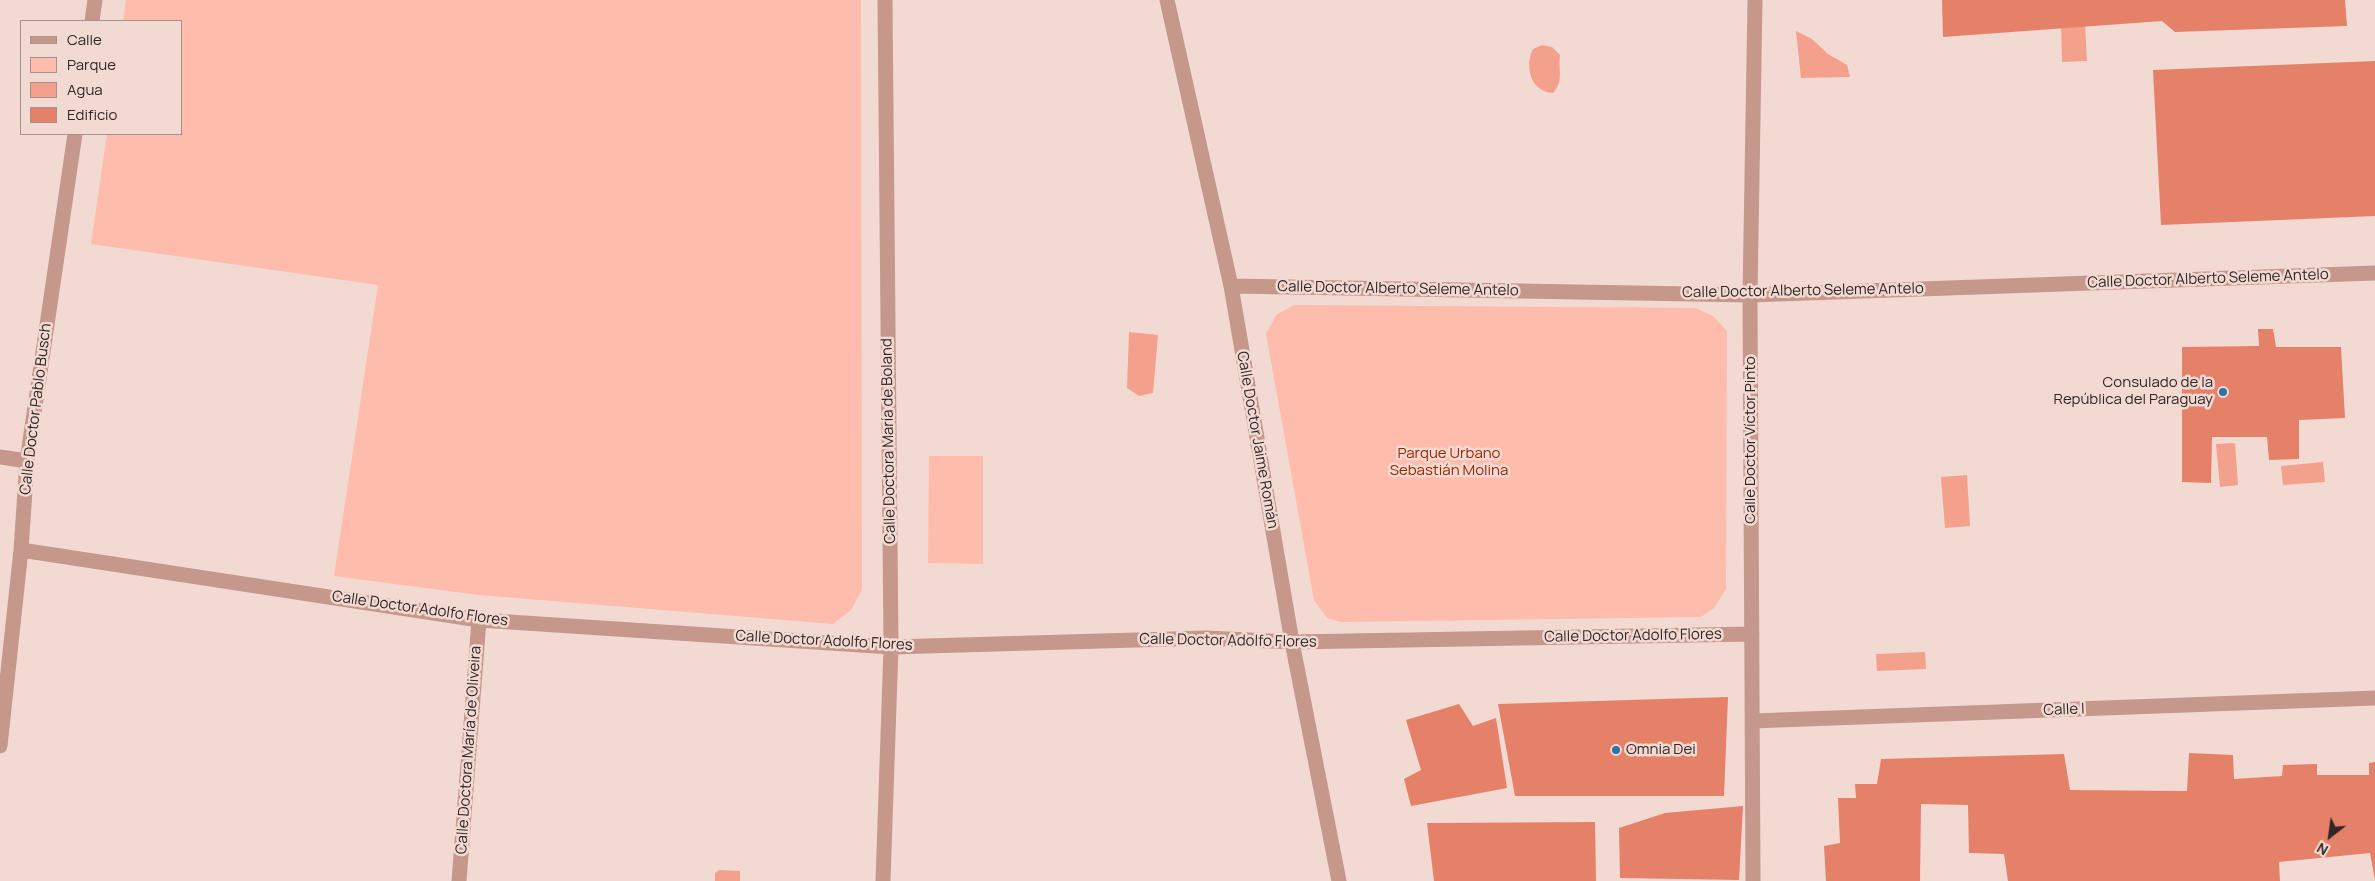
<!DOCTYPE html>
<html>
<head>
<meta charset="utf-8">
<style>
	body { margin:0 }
	#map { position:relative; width:2375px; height:881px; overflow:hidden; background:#f2dad3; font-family:Manrope,sans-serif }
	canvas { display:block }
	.legend { position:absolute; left:20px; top:20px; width:162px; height:115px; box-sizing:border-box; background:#f2dad3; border:1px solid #a4928d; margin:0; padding:6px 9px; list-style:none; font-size:15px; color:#302624 }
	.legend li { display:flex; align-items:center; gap:10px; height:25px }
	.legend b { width:25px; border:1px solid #a4928d }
	.north { position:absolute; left:2305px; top:811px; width:50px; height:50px; -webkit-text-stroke:4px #f2dad3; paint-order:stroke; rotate:210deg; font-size:14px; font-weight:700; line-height:20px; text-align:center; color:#302624 }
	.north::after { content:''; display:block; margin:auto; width:18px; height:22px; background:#302624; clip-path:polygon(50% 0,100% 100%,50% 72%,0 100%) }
</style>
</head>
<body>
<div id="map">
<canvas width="2375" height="881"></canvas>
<ul class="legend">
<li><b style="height:6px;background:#c6988c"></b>Calle</li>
<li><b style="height:14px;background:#fdbcac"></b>Parque</li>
<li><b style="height:14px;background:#f3a18c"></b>Agua</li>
<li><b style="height:14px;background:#e58168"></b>Edificio</li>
</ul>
<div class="north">N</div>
</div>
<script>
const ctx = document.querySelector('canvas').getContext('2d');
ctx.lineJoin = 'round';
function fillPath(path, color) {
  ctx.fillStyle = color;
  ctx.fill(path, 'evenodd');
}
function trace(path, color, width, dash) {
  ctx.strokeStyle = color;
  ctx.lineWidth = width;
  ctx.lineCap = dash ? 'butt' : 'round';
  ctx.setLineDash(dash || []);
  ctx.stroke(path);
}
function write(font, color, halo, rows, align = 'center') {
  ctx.font = font + ' Manrope,sans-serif';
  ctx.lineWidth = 5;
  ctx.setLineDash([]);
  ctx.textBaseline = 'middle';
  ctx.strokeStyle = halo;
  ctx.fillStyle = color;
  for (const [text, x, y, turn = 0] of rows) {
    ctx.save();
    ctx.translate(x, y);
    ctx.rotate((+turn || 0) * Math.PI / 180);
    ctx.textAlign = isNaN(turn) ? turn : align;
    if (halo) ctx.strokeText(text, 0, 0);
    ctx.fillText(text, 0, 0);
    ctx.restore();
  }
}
fillPath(new Path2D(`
	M126 0H861L862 590 851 610 833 624 479 595 334 576 378 285 91 244 107 134H181V21H123Z
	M1294 305 1696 308 1713 316 1727 331 1726 589 1714 608 1701 617 1340 622 1327 618 1314 600 1266 334 1276 315Z
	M929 456H983V564L928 563Z`), '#fdbcac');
fillPath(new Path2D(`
	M2061 24H2085L2087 61 2062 62Z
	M1796 31 1812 39 1828 54 1847 65 1850 77 1801 78Z
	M1542 45 1552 47 1560 55C1558 70 1564 81 1553 93 1531 92 1524 67 1533 49Z
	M1129 332 1158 335 1153 393 1139 396 1127 388Z
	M2235 443 2238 485 2220 487 2216 444Z
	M2323 462 2325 482 2283 485 2281 466Z
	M1967 475 1970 526 1945 528 1941 477Z
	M1925 652 1926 669 1877 671 1876 654Z
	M719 870 740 871V881H715V873Z`), '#f3a18c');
fillPath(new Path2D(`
	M1942 0H2345L2347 26 2175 32 2162 21 1943 37Z
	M2375 61V216L2161 225 2153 70Z
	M2258 329H2273L2276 347H2341L2345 418 2299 420V459L2269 460 2267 437H2212L2211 483 2182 482V347L2259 346Z
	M1728 697 1724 796H1515L1498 704Z
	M1459 704 1473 726 1496 718 1507 788 1411 806 1404 779 1421 770 1406 720Z
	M2189 753 2233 755 2234 779 2282 776 2283 765 2317 764V775H2369V763L2375 762V880L2370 853 2279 862 2280 881H2008L2004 854 1969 853 1968 805 1921 804 1920 881H1826L1824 846 1840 843 1838 798H1856L1855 784H1877L1881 759 2064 754 2070 790 2187 791Z
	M1743 806 1739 880 1620 878 1619 828 1665 813Z
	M1595 822 1596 881H1434L1427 823Z`), '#e58168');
trace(new Path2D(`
	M1167 0 1231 286 1292 642 1339 881
	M92 21 95 0
	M1231 286 1750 295 2375 273
	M0 457 27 461
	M21 550 479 620 891 647 1206 638 1292 642 1752 634
	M1752 721 2375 698
	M0 746 21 550 27 461 75 134
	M459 881 479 620
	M883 881 891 647 885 0
	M1753 881 1750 295 1755 0`), '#c6988c', 15);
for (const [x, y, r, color] of [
	[2223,392,5,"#2d73a8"],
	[1616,750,5,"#2d73a8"]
]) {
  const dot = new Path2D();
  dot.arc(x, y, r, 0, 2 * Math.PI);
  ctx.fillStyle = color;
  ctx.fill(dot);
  trace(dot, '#f2dad3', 2);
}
write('15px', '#302624', '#f2dad3', [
	["Calle Doctor Alberto Seleme Antelo",2208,279,-2],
	["Calle Doctor Alberto Seleme Antelo",1398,289,1],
	["Calle Doctor Alberto Seleme Antelo",1803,291,-1],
	["Calle Doctor Pablo Busch",36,409,-83],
	["Calle Doctor Jaime Román",1257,440,80],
	["Calle Doctor Víctor Pinto",1751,440,-90],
	["Calle Doctora María de Boland",889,441,-91],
	["Calle Doctor Adolfo Flores",420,609,8],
	["Calle Doctor Adolfo Flores",1633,636,-1],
	["Calle Doctor Adolfo Flores",824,641,3],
	["Calle Doctor Adolfo Flores",1228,641,1],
	["Calle I",2064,710,-2],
	["Calle Doctora María de Oliveira",469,750,-86]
]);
write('15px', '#302624', '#f2dad3', [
	["Consulado de la",2213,383],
	["República del Paraguay",2213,400],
	["Omnia Dei",1626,750,"left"]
], 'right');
write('15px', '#9b2501', '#f2dad3', [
	["Parque Urbano",1449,454],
	["Sebastián Molina",1449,471]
]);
</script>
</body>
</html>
